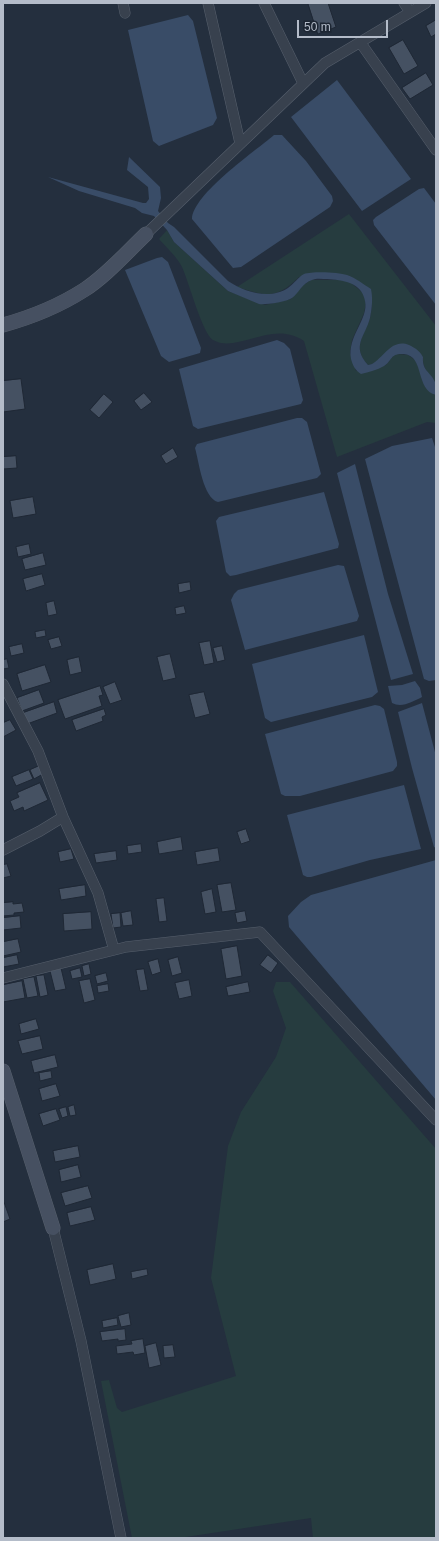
<!DOCTYPE html>
<html>
<head>
<meta charset="utf-8">
<style>
	body { margin:0 }
	#map { position:relative; width:439px; height:1541px; overflow:hidden; background:#242f3e; font-family:Arial,sans-serif }
	canvas { display:block }
	.frame { position:absolute; inset:0; border:4px solid #b4bcc9; pointer-events:none }
	.scale { position:absolute; left:297px; top:20px; width:91px; height:18px; box-sizing:border-box; border:2px solid #b4bcc9; border-top:0; padding-left:5px; font-size:12px; line-height:14px; white-space:nowrap; color:#b4bcc9; -webkit-text-stroke:3px #1d2633; paint-order:stroke }
</style>
</head>
<body>
<div id="map">
<canvas width="439" height="1541"></canvas>
<div class="frame"></div>
<div class="scale">50 m</div>
</div>
<script>
const ctx = document.querySelector('canvas').getContext('2d');
ctx.lineJoin = 'round';
function fillPath(path, color) {
  ctx.fillStyle = color;
  ctx.fill(path, 'evenodd');
}
function trace(path, color, width, dash) {
  ctx.strokeStyle = color;
  ctx.lineWidth = width;
  ctx.lineCap = dash ? 'butt' : 'round';
  ctx.setLineDash(dash || []);
  ctx.stroke(path);
}
fillPath(new Path2D(`
	M349 214 436 326V383C429 374 422 368 423 357L406 344 372 364 368 365C353 349 362 338 369 321 371 316 371 311 372 305L357 280 299 277C276 300 265 296 237 287Z
	M167 230 174 242 228 291 265 305 291 299 302 286 311 280H342L350 282 363 293 366 303 364 313 352 340 350 352 356 371 386 365 393 356 397 354 408 355 415 360 433 394 436 395V423L427 422 337 457 304 341C272 319 238 354 213 340 202 333 189 282 182 267 177 257 167 248 159 239Z
	M276 982H290L436 1149V1538H313L311 1518 179 1538H132L101 1381 109 1380 117 1408 122 1412 236 1376 211 1278 228 1146 241 1112 276 1057 286 1028 273 991Z`), '#263c3f');
fillPath(new Path2D(`
	M188 15 193 21 217 118 213 125 159 146 153 141 128 30Z
	M337 80 411 179 362 211 291 117Z
	M274 135H282L306 161 332 196 333 201 330 207 241 267 233 268 192 219C193 194 254 152 274 135Z
	M129 157 160 187 161 198 158 211 168 223 174 227 228 281C244 292 270 300 288 288 294 284 298 277 304 274 312 271 339 272 347 275 356 278 363 284 371 289 373 299 372 308 370 318 365 337 351 346 368 365L372 364C384 357 392 338 409 345 415 348 419 350 423 357 422 371 430 371 435 382 437 385 436 391 436 395 415 390 425 356 404 354 390 353 393 360 384 366 377 370 369 372 361 374 355 370 353 366 351 359 347 336 369 319 365 301 362 282 342 280 327 279 322 279 316 278 312 280 302 283 299 293 292 298 286 302 265 305 259 304L228 291 174 242 167 230 154 216 142 213 135 208 79 191 48 177 143 203H146L149 199 148 187 127 170Z
	M424 188 436 204V305L374 225 373 220 376 217 419 189Z
	M162 257 168 262 201 348 200 353 169 362 161 356 125 270 157 258Z
	M277 340 284 343 290 349 303 400 301 404 198 429 193 426 179 369Z
	M297 418H302L307 422 321 474 317 478 218 502C203 498 199 462 195 448L197 444Z
	M432 438 436 450V680L429 681 424 679 365 459 392 446Z
	M355 464 388 594 413 674 391 680 337 473Z
	M324 492 339 544 338 548 236 575 230 576 226 572 216 521 219 517Z
	M338 565 344 566 359 616 357 621 245 650 231 600 234 594 238 590Z
	M364 635 378 692 372 697 271 722 265 718 252 664Z
	M415 681 420 688 422 697C412 702 402 708 392 703L388 686 402 685Z
	M422 703 436 756V848L434 847 412 768 398 712Z
	M375 705 380 706 384 709 397 762V766L393 771 300 796H285L281 794 265 734Z
	M404 785 421 849 370 860 311 877H307L303 875 287 815Z
	M436 860V1100L289 927 288 916 301 902 311 895Z`), '#394c67');
const building = new Path2D(`
	M308 3H328L336 27 318 34Z
	M436 20V34L431 37 426 26Z
	M403 40 418 66 404 74 389 48Z
	M426 73 433 85 410 99 402 88Z
	M21 379 25 409 3 412V381Z
	M144 393 152 402 141 410 134 401Z
	M104 394 113 402 99 418 90 410Z
	M173 448 178 457 166 464 161 456Z
	M16 456 17 468 3 469V457Z
	M33 497 36 514 13 518 10 501Z
	M29 544 31 554 18 557 16 547Z
	M43 553 46 565 25 570 22 559Z
	M42 574 45 585 26 591 23 579Z
	M190 582 191 590 179 593 178 584Z
	M54 601 57 614 48 616 46 603Z
	M184 606 186 613 176 615 175 608Z
	M45 630 46 636 36 638 35 632Z
	M59 637 62 646 51 649 48 640Z
	M210 641 214 663 204 665 199 643Z
	M22 644 24 653 11 656 9 647Z
	M222 646 225 660 217 662 213 648Z
	M170 654 176 678 163 681 157 657Z
	M79 657 82 672 70 675 67 660Z
	M7 659 9 668 3 669V660Z
	M45 665 51 682 22 691 17 674Z
	M115 682 122 700 110 704 103 687Z
	M100 686 103 695 99 696 102 706 65 719 58 700Z
	M39 690 44 703 22 711 17 698Z
	M204 692 210 714 195 718 189 695Z
	M54 702 57 713 27 724 23 713Z
	M104 709 106 715 102 717 103 721 76 731 72 720Z
	M10 720 16 730 3 737V723Z
	M39 766 43 774 34 779 30 770Z
	M29 770 33 779 16 786 12 777Z
	M40 783 48 800 24 811 23 807 14 811 10 801 19 797 17 793Z
	M246 829 250 841 241 844 237 832Z
	M181 837 183 850 159 854 157 842Z
	M141 844 142 852 128 854 127 846Z
	M218 848 220 861 197 865 195 852Z
	M71 849 74 859 60 862 58 852Z
	M116 851 117 860 96 863 94 854Z
	M7 864 11 876 3 878V865Z
	M231 883 236 910 222 912 217 885Z
	M85 885 86 896 61 900 59 889Z
	M212 889 216 912 205 914 201 892Z
	M164 898 167 921 159 922 156 899Z
	M13 902V904L22 903 24 912 14 913V915L3 916V903Z
	M131 911 133 925 123 926 121 913Z
	M245 911 247 921 237 923 235 913Z
	M91 912 92 929 64 931 63 914Z
	M120 913 121 927 113 928 111 914Z
	M20 916 21 928 3 930V918Z
	M18 939 21 952 3 956V942Z
	M237 946 242 976 226 979 221 949Z
	M17 955 19 964 3 967V958Z
	M268 955 278 963 271 973 260 965Z
	M178 957 182 973 172 976 168 960Z
	M158 959 161 972 152 975 148 962Z
	M89 964 91 974 84 976 82 966Z
	M61 968 66 989 55 991 50 971Z
	M80 968 82 977 72 979 70 971Z
	M144 969 148 990 140 991 136 970Z
	M106 973 108 981 97 984 95 976Z
	M44 975 48 995 40 997 36 976Z
	M34 977 38 996 27 998 23 979Z
	M90 979 95 1000 84 1003 79 981Z
	M189 980 192 996 179 999 175 983Z
	M22 981 25 998 3 1002V985Z
	M248 982 250 992 228 996 226 987Z
	M108 984 109 991 98 993 97 986Z
	M36 1019 39 1029 21 1034 19 1024Z
	M40 1036 43 1049 22 1054 18 1041Z
	M55 1055 58 1067 34 1073 31 1061Z
	M51 1071 52 1078 40 1081 39 1073Z
	M56 1084 60 1096 42 1101 39 1089Z
	M74 1105 76 1115 70 1116 68 1107Z
	M66 1107 68 1116 62 1118 59 1109Z
	M56 1109 60 1120 43 1126 39 1114Z
	M78 1146 80 1157 55 1162 53 1151Z
	M78 1165 81 1177 61 1182 59 1170Z
	M88 1186 92 1198 65 1206 61 1193Z
	M3 1202H4L10 1219 3 1222Z
	M91 1207 95 1220 70 1226 67 1213Z
	M113 1264 116 1279 90 1285 87 1270Z
	M147 1269 148 1275 132 1279 131 1272Z
	M129 1313 131 1325 121 1327 118 1316Z
	M117 1318 118 1325 103 1328 102 1321Z
	M125 1329 126 1340 118 1341V1339L102 1341 100 1332Z
	M143 1339 145 1353 134 1355 133 1352 117 1354 116 1346 132 1344 131 1341Z
	M156 1343 161 1365 149 1368 145 1346Z
	M173 1345 175 1357 164 1358 163 1346Z`);
fillPath(building, '#455162');
trace(building, '#1f2835', 1);
const street = new Path2D(`
	M123 3 125 13
	M208 3 240 143
	M264 3 303 83
	M404 3 410 12
	M360 42 436 150
	M146 234 325 63 426 3
	M3 684 38 751 63 817 98 893 114 950
	M3 850 40 831 63 817
	M3 978 126 947 260 932 436 1120
	M53 1228 81 1341 121 1538`);
const secondary = new Path2D(`
	M3 325C32 317 59 306 84 290 106 276 127 252 146 234
	M3 1071 53 1228`);
trace(street, '#565f6c', 11);
trace(secondary, '#565f6c', 15);
trace(street, '#38414e', 10);
trace(secondary, '#465061', 14);
</script>
</body>
</html>
